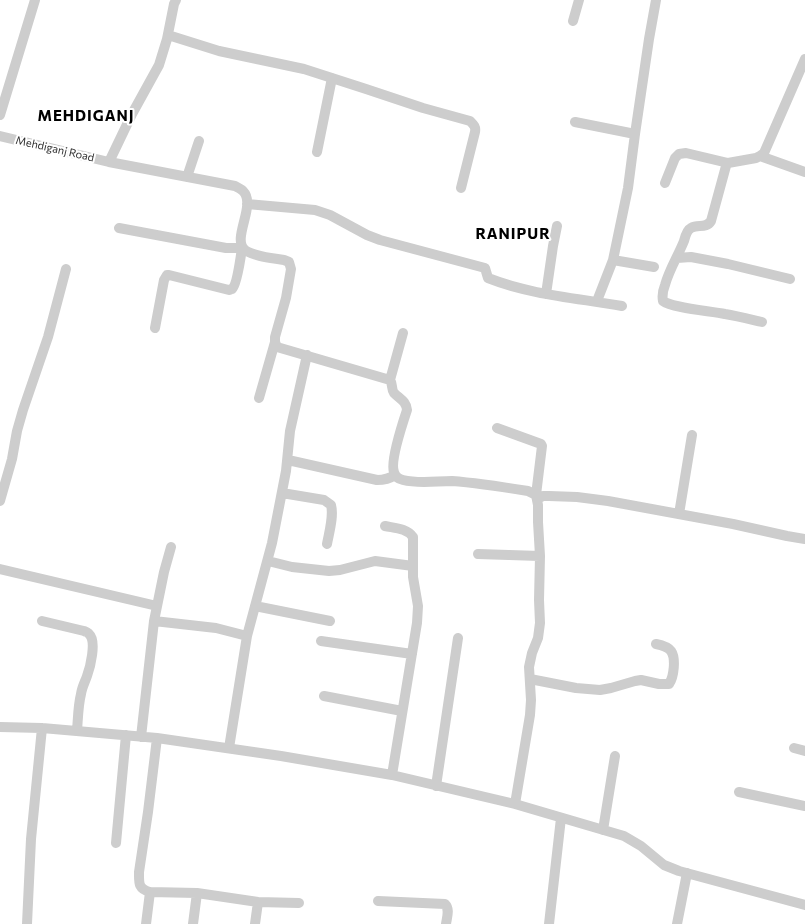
<!DOCTYPE html>
<html>
<head>
<meta charset="utf-8">
<style>
	body { margin:0 }
	canvas { display:block; background:#fff }
</style>
</head>
<body>
<canvas width="805" height="924"></canvas>
<script>
const ctx = document.querySelector('canvas').getContext('2d');
ctx.lineJoin = 'round';
function trace(path, color, width, dash) {
  ctx.strokeStyle = color;
  ctx.lineWidth = width;
  ctx.lineCap = dash ? 'butt' : 'round';
  ctx.setLineDash(dash || []);
  ctx.stroke(path);
}
function write(font, color, halo, rows, align = 'center') {
  ctx.font = font + ' Commissioner,sans-serif';
  ctx.lineWidth = 4;
  ctx.setLineDash([]);
  ctx.textBaseline = 'middle';
  ctx.strokeStyle = halo;
  ctx.fillStyle = color;
  for (const [text, x, y, turn = 0] of rows) {
    ctx.save();
    ctx.translate(x, y);
    ctx.rotate((+turn || 0) * Math.PI / 180);
    ctx.textAlign = isNaN(turn) ? turn : align;
    if (halo) ctx.strokeText(text, 0, 0);
    ctx.fillText(text, 0, 0);
    ctx.restore();
  }
}
trace(new Path2D(`
	M573 21 579 0
	M168 35 219 51 304 69 366 89 423 108 470 121C474 125 476 127 475 132L461 188
	M0 115 35 0
	M575 122 635 134
	M0 136 109 162 235 186C237 187 241 189 243 191 257 205 231 239 245 250 255 257 273 258 284 260L289 262 291 269 286 298 275 337V342L277 347 390 380C393 384 391 389 394 393 400 399 406 401 407 410 403 422 390 462 394 472 395 477 399 479 403 480 419 484 436 481 452 481 478 483 503 487 528 491L536 495 538 505V522L540 556 539 600 540 623 538 638 532 653 529 667 531 700 530 715 515 804
	M317 152 332 78
	M760 156 805 172
	M109 162 132 114 159 65 167 39 174 4 176 0
	M187 177 199 141
	M665 183 675 158 679 154 686 153 728 163
	M247 204 315 210 330 215 367 235 380 240 485 268 488 278C531 295 577 298 622 306
	M119 228 226 248H243
	M677 258 691 257 728 264 790 279
	M613 260 654 267
	M546 294 553 246 557 226
	M597 301 613 260 628 188 635 134 649 39 656 0
	M762 322C749 319 737 316 725 314 711 311 672 308 663 301 662 296 663 290 665 285 669 270 678 256 684 241 685 237 687 230 691 228 698 224 706 229 711 221L726 166 728 163 756 158 760 156 764 153 805 59
	M155 328 164 280 167 275H169L229 290C230 290 231 289 232 289 237 285 241 255 242 248
	M390 380 403 333
	M259 398 275 342
	M497 428 541 444 542 446 536 495
	M288 460 377 480C384 480 389 479 395 475
	M282 493 324 500 331 505C334 516 329 533 327 544
	M537 499 543 496H549L577 497 608 501 733 524 787 536 805 539
	M0 501 12 459 17 431 23 410 48 337 66 269
	M679 514 692 435
	M385 526C394 528 407 528 413 537V577L418 606 417 623 392 775
	M478 554 540 556
	M268 561 292 567 329 571 340 570 375 561 413 566
	M0 569 157 606
	M255 606 330 621
	M42 621 84 631C84 631 89 633 89 634 97 641 90 668 87 676 85 682 82 687 81 694 78 706 78 719 77 731
	M154 621 216 628 247 636
	M321 641 412 654
	M530 679 576 688 600 690 611 688 635 681 641 680 659 684H669C674 677 676 658 671 651 668 647 661 645 656 644
	M324 696 402 711
	M0 727 42 728 157 738 281 756 392 775 515 804 624 836 641 846 664 865 679 871 805 905
	M141 737 154 621 164 572 171 547
	M157 738 148 812 139 872C139 883 138 889 150 892L197 893 258 902 299 903
	M229 748 247 636 272 543 286 471 290 431 307 355
	M794 748 805 751
	M436 786 458 638
	M739 792 805 806
	M603 830 615 756
	M116 843 126 735
	M378 901 445 904C450 909 447 917 446 924
	M27 924 31 839 42 728
	M146 924 150 892
	M193 924 197 893
	M255 924 258 902
	M549 924 561 818
	M677 924 687 873`), '#cdcdcd', 10);
write('11px', '#303030', '#fff', [
	["Mehdiganj Road",55,149,13]
]);
ctx.letterSpacing = '1px';
write('bold 15px', '#000', '#fff', [
	["MEHDIGANJ",86,116],
	["RANIPUR",513,234]
]);
ctx.letterSpacing = '0px';
</script>
</body>
</html>
